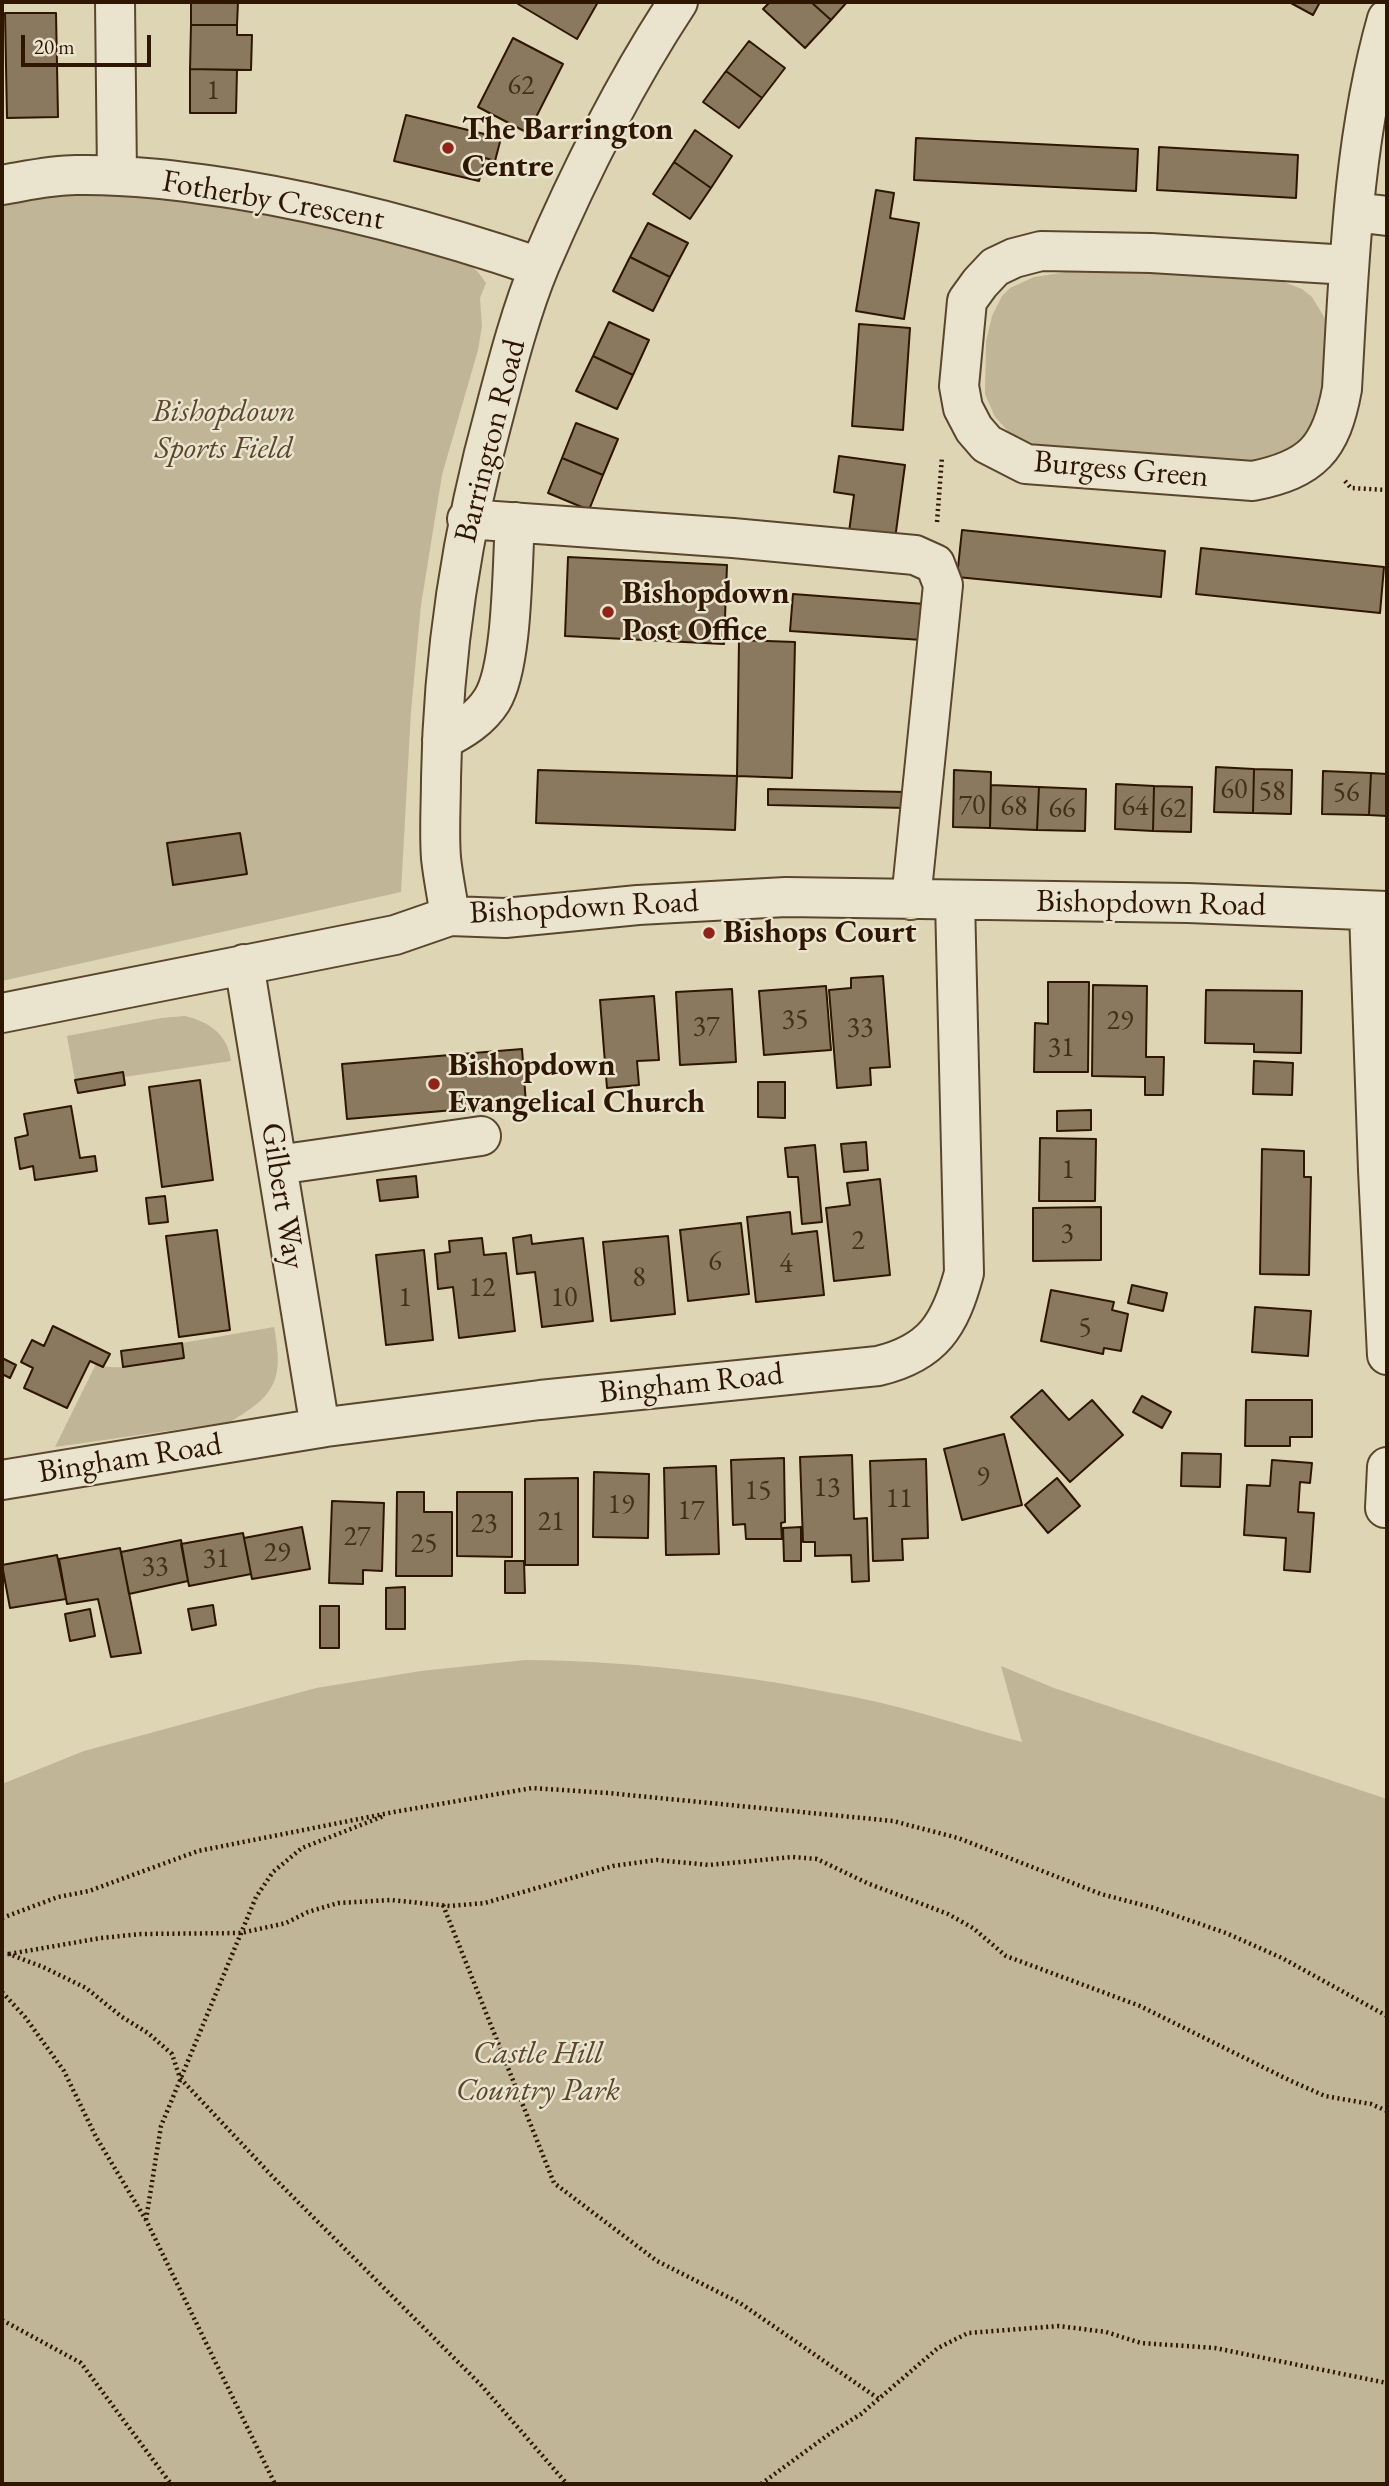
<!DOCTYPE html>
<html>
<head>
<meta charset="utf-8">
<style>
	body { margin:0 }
	#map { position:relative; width:1389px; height:2486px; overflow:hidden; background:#ded5b5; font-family:"EB Garamond",serif }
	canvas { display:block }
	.frame { position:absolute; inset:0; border:4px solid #2e1600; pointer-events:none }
	.scale { position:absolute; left:21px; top:35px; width:130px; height:32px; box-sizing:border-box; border:4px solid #2e1600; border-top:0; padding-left:9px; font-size:21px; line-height:24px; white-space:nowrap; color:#2e1600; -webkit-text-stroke:5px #eae4cf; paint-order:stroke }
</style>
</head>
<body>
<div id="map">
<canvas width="1389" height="2486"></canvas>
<div class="frame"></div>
<div class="scale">20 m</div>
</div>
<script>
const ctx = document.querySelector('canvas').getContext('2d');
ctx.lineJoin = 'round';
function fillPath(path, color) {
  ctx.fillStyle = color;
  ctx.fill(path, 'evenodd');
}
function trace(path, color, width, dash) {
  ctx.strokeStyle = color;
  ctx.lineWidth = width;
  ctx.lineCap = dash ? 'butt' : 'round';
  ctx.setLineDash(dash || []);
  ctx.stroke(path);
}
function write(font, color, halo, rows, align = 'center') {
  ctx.font = font + ' "EB Garamond",serif';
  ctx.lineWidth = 5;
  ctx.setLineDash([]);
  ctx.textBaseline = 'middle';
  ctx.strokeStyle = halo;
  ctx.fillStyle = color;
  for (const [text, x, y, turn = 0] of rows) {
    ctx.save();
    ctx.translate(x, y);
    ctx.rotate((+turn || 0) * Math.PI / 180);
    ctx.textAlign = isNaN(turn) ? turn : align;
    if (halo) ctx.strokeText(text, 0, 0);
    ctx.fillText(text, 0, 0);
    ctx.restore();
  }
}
fillPath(new Path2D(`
	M79 192C129 195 179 197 229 205 308 217 386 240 464 260L478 272 486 283 480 298 482 326 478 350 442 475 421 605 411 711 401 892 2 981V202Z
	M1066 272 1254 276 1276 279 1302 289 1312 297 1329 325 1327 393 1301 446 1249 468 1049 454 1016 440 995 417 985 394 986 341 992 316 1002 296 1010 288 1034 277Z
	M185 1016C210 1022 228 1035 231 1061L124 1077 123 1072 75 1080 67 1036 161 1018Z
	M274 1327C284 1380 276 1395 230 1422L55 1447 96 1364C117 1373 160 1361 183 1358L182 1343Z
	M525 1660C643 1661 759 1677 873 1701 923 1712 972 1729 1022 1742L1001 1666 1054 1688 1387 1799V2484H2V1784L84 1751 316 1688 421 1671Z`), '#c0b596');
const building = new Path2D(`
	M191 2H238L237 25H191Z
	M519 2H598L577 39 518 4Z
	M770 2H811L831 20 805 48 763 9Z
	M811 2H847L831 20Z
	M1289 2H1320L1313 15Z
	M5 13H56L58 117 7 118Z
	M191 25H237V35H252L251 70 190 69Z
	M513 38 563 64 528 133 478 107Z
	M749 41 785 68 762 98 726 71Z
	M190 69 237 70 236 113H190Z
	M726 71 762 98 739 128 703 102Z
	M406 115 501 138 495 161 485 158 479 181 394 161Z
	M695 130 732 156 711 188 674 162Z
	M916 138 1138 149 1136 191 914 180Z
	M1159 147 1298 155 1296 198 1157 190Z
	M674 162 711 188 690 219 653 194Z
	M876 190 894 193 890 218 919 223 904 319 856 311Z
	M648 223 688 243 670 277 630 257Z
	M630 257 670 277 653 311 613 291Z
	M609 322 649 340 633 375 593 356Z
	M859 324 910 328 903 430 852 426Z
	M593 356 633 375 617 409 576 391Z
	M576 423 618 439 603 475 562 458Z
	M839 456 905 465 895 539 849 532 854 495 834 492Z
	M562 458 603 475 589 510 548 493Z
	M962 530 1165 551 1161 597 957 577Z
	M1201 548 1384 567 1380 613 1196 594Z
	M568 557 727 565 724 644 565 636Z
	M793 594 925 604 922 640 790 631Z
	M739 640 795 642 792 778 737 776Z
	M1216 767 1254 769 1253 813 1214 812Z
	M1254 769 1292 770 1291 814 1253 813Z
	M538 770 737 776 735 830 536 823Z
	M954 770 991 772 990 828 953 827Z
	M1323 771 1371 773 1369 815 1322 814Z
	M1371 773 1387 774V816L1369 815Z
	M1116 784 1154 786 1153 831 1115 829Z
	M991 785 1039 787 1037 830 990 828Z
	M1154 786 1192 787 1191 832 1153 831Z
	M1039 787 1086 789 1085 831 1037 830Z
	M768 789 907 792V808L768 805Z
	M240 833 247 874 173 885 167 843Z
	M883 976 890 1067 870 1068 871 1085 837 1088 829 990 851 988V978Z
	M1048 982H1089L1088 1072H1034L1035 1023 1048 1024Z
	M1093 985 1147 986 1146 1057H1164L1163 1095H1145V1077L1092 1076Z
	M826 986 831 1050 764 1055 759 991Z
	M732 989 736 1062 680 1065 676 992Z
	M1206 990 1302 991 1301 1053 1254 1052V1044L1205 1043Z
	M654 996 659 1060 637 1061 639 1085 607 1088 600 1000Z
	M522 1049 526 1104 347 1119 342 1064Z
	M1254 1061 1293 1063 1292 1095 1253 1094Z
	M123 1072 125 1085 78 1093 75 1080Z
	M200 1080 213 1180 162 1187 149 1087Z
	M758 1082H785V1118L758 1117Z
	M71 1106 80 1158 95 1156 97 1171 35 1180 33 1166 20 1169 15 1138 28 1135 24 1114Z
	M1091 1110V1130L1057 1131V1111Z
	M1040 1138 1096 1139 1095 1201H1039Z
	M866 1142 868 1170 844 1172 841 1144Z
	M815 1145 822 1222 802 1224 798 1177H788L785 1148Z
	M1262 1149 1304 1151V1177H1311L1309 1275 1260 1274Z
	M416 1176 418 1197 380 1201 377 1180Z
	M880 1179 890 1275 834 1281 826 1208 850 1205 847 1183Z
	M165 1196 168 1222 149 1224 146 1198Z
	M1101 1207V1260L1033 1261V1208Z
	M790 1212 792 1234 817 1231 824 1295 756 1302 747 1217Z
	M741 1223 749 1294 688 1301 680 1230Z
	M217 1230 230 1330 179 1337 166 1236Z
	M531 1235 532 1244 583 1238 593 1321 542 1327 535 1272 517 1274 513 1238Z
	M668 1236 675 1314 611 1321 603 1242Z
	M482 1238 484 1255 506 1253 515 1331 459 1338 453 1287 438 1289 435 1254 450 1252 449 1241Z
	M424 1250 433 1340 386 1345 376 1255Z
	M1132 1285 1167 1293 1163 1311 1128 1303Z
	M1051 1290 1114 1302 1112 1310 1128 1314 1121 1351 1104 1348 1103 1354 1041 1341Z
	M1255 1307 1311 1311 1308 1356 1252 1352Z
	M53 1326 110 1354 103 1367 90 1361 67 1408 24 1388 33 1368 21 1362 32 1340 44 1346Z
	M182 1343 184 1358 123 1367 121 1351Z
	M2 1358 16 1365 10 1378 2 1374Z
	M1042 1390 1069 1420 1092 1400 1123 1435 1070 1482 1011 1417Z
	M1142 1396 1171 1412 1162 1428 1133 1412Z
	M1246 1400H1312V1437H1290V1446H1245Z
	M1004 1434 1022 1505 962 1520 944 1449Z
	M1182 1453 1221 1454 1220 1487 1181 1486Z
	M852 1455 854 1519 867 1518 869 1581 852 1582 851 1555 815 1556V1542H803L800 1457Z
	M784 1458 785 1522 781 1523 782 1539H746L745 1524 733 1525 731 1460Z
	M926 1459 928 1538 902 1539 903 1560 873 1561 870 1461Z
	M1272 1460 1312 1463 1310 1483 1300 1482 1298 1512 1314 1513 1310 1572 1284 1570 1286 1538 1244 1535 1247 1485 1270 1486Z
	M716 1466 719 1554 666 1555 664 1468Z
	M594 1472 649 1474 648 1538 593 1537Z
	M578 1478V1565H525V1479Z
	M1057 1478 1080 1506 1048 1533 1025 1505Z
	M397 1492H424V1512H452V1576H396Z
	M457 1492H512V1557L457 1556Z
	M332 1501 384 1503 382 1571 363 1570V1584L329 1583Z
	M302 1527 310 1569 252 1579 244 1538Z
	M801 1527V1561H784L783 1528Z
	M243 1533 251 1574 189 1586 181 1544Z
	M181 1540 188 1581 129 1594 121 1552Z
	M120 1548 141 1653 111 1657 98 1599 67 1604 59 1559Z
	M57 1555 66 1599 10 1608 2 1565Z
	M505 1561H524L525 1593H505Z
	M405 1587V1629H386V1588Z
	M213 1605 216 1625 192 1630 188 1609Z
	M320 1606H339V1648H320Z
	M90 1609 95 1636 70 1641 65 1614Z`);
fillPath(building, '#8a795e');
trace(building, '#2e1600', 2);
const minor = new Path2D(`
	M115 2 117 175
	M2 185C26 181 51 175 76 175 129 174 182 181 235 189 339 206 439 233 539 267
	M1354 212 1387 216
	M1349 265 1151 253 1041 251 1014 258 995 267 980 283 967 301 959 386 963 408 974 429 987 444 1026 464 1253 481C1312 469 1331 449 1342 389 1349 265 1353 139 1387 19
	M467 519 733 538 915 555 935 564 943 585 911 900
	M442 740C462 730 480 719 492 700 513 666 512 565 515 522
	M1369 911 1378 1170 1387 1355
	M450 916C447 896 443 877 441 858 439 832 441 804 441 778 443 650 462 530 496 407 508 361 522 308 540 265 579 174 624 84 678 2
	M244 964 320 1428
	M2 1013 395 935 450 916 505 918 638 905 786 897 1188 903 1387 911
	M277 1165 481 1136
	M2 1480 326 1427 540 1400 878 1366C933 1353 950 1325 964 1273L955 901
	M1385 1508 1387 1467`);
trace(minor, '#5a462d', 42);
trace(new Path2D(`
	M1345 481 1351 488 1387 490
	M937 522 942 457
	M443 1905 554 2183 657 2261 740 2303 879 2399
	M2 1918 58 1897 89 1891 198 1851 394 1812 532 1788 608 1793 893 1821 958 1838 1101 1894 1154 1908 1226 1933 1282 1958 1387 2016
	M2 1954H9L43 1967 86 1988 122 2017 148 2033 172 2054 180 2078 273 2177 481 2385 567 2484
	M9 1954 101 1938 141 1934 241 1933 286 1923 308 1912 338 1903 391 1900 450 1906 485 1903 613 1866 657 1860 709 1865 793 1857 817 1859 867 1883 948 1914 973 1928 1006 1956 1140 2006 1291 2081 1325 2096 1371 2104 1387 2111
	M2 1992 25 2017 64 2071 96 2137 146 2220 275 2484
	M146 2220 161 2126 256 1897 273 1872 302 1848 384 1816
	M2 2320 81 2363 171 2484
	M761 2484 832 2432 861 2414 938 2348 968 2333 1059 2326 1106 2332 1141 2343 1215 2348 1387 2383`), '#2e1600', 4.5, [2, 3.5]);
trace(minor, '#eae4cf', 38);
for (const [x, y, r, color] of [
	[448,148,7,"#8f2418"],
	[608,612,7,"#8f2418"],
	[709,933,7,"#8f2418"],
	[434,1084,7,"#8f2418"]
]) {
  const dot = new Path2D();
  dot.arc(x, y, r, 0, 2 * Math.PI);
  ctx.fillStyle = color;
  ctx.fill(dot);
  trace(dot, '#eae4cf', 2.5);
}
write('28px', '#452f18', null, [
	["62",521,86],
	["1",213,91],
	["60",1234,790],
	["58",1272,792],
	["56",1346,793],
	["70",972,806],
	["68",1014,807],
	["64",1135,807],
	["66",1062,809],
	["62",1173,809],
	["35",795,1020],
	["29",1120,1021],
	["37",706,1027],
	["33",860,1028],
	["31",1061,1048],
	["1",1068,1170],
	["3",1067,1234],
	["2",858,1241],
	["6",715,1262],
	["4",786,1264],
	["8",639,1278],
	["12",482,1288],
	["1",405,1298],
	["10",564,1298],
	["5",1085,1328],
	["9",983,1477],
	["13",827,1488],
	["15",758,1491],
	["11",899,1499],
	["19",621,1505],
	["17",691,1511],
	["21",551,1522],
	["23",484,1524],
	["27",357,1537],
	["25",424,1544],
	["29",277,1553],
	["31",216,1559],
	["33",155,1567]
]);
write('bold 32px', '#2e1600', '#eae4cf', [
	["The Barrington",462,130],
	["Centre",462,167],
	["Bishopdown",622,594],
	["Post Office",622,631],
	["Bishops Court",723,933],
	["Bishopdown",448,1066],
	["Evangelical Church",448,1103]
], 'left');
write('32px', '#2e1600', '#eae4cf', [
	["Fotherby Crescent",273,201,10],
	["Barrington Road",491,441,-76],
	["Burgess Green",1121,470,5],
	["Bishopdown Road",1151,904,1],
	["Bishopdown Road",584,908,-3],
	["Gilbert Way",282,1196,81],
	["Bingham Road",691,1384,-6],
	["Bingham Road",130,1459,-9]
]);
write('italic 32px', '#5a462d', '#eae4cf', [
	["Bishopdown",224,412],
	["Sports Field",224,449],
	["Castle Hill",538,2054],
	["Country Park",538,2091]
]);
</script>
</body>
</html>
